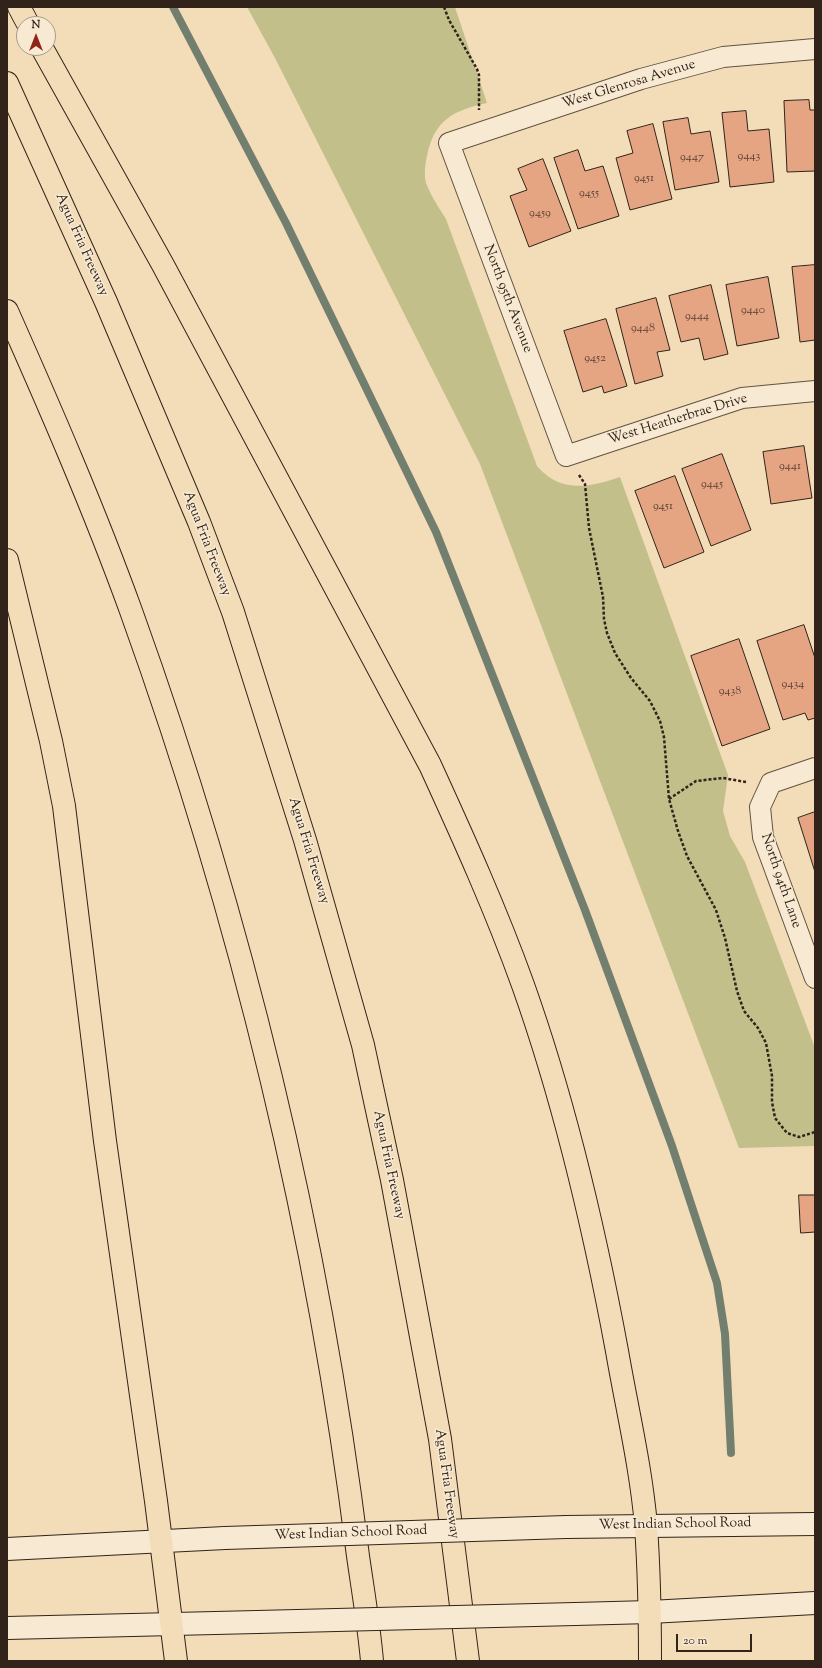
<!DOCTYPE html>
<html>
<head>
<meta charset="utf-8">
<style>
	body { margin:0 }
	#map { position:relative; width:822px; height:1668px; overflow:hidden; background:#f3ddb9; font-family:"Sorts Mill Goudy",serif }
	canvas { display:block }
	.frame { position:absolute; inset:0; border:8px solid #312319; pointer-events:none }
	.north { position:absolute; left:16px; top:16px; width:40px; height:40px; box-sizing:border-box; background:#f7e9d2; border:1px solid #a89a88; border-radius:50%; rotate:0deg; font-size:11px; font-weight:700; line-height:16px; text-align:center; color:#312319 }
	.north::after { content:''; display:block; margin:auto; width:14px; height:18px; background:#8f2418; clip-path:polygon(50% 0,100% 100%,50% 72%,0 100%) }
	.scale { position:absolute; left:676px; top:1634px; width:76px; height:18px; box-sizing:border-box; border:2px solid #312319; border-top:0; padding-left:5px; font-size:12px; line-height:14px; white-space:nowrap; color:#312319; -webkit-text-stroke:3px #f7e9d2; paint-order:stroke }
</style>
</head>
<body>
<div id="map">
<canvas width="822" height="1668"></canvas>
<div class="frame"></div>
<div class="north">N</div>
<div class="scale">20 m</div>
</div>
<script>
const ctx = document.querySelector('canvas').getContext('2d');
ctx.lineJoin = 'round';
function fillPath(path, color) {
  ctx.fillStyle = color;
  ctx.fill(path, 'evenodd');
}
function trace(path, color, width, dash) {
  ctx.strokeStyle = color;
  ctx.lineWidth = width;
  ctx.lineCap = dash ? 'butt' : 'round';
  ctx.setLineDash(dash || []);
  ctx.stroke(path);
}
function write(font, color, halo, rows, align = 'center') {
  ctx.font = font + ' "Sorts Mill Goudy",serif';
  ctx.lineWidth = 3;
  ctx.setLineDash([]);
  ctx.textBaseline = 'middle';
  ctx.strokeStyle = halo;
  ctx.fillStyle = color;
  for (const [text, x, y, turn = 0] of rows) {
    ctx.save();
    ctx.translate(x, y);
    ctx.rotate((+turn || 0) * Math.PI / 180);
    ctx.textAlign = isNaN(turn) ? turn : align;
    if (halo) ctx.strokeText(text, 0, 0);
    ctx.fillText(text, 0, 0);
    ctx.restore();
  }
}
fillPath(new Path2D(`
	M247 7H455L487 103C454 110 434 120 427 156 425 164 424 175 426 183 431 196 439 208 446 219L537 466C560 493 589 488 620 477L728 775 723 811 730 836 745 862 815 1048V1146L739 1148 480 464 275 58Z`), '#c2bf8b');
trace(new Path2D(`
	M173 7 286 223 436 532 585 910 672 1146 717 1283 725 1334 731 1453`), '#727f6f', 8);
const building = new Path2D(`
	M809 100 810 110H815V171L787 172 784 101Z
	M746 111 748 131 769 129 774 182 730 187 722 113Z
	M688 118 691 134 710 131 719 182 675 190 663 122Z
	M653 124 672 199 630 210 616 158 633 153 627 131Z
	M578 150 585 171 603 166 619 216 578 229 554 158Z
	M543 159 571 231 529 247 510 196 527 190 518 169Z
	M815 265V340L800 342 792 267Z
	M768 277 779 338 737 346 726 285Z
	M711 285 728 354 704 360 699 338 681 342 669 296Z
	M656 298 670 350 657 352 663 376 635 384 616 309Z
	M606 319 627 386 604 393 602 386 583 392 564 331Z
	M804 446 812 498 771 504 763 452Z
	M722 454 751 530 711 546 682 469Z
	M675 476 704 552 664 568 635 491Z
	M804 625 815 658V718L808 720 805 713 783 720 757 641Z
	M739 639 770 729 722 746 691 656Z
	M815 812V872L798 818Z
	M799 1195H815V1232L801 1233Z`);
fillPath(building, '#e5a583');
trace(building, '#312319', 1);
const street = new Path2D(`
	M815 49 723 57 641 79 449 143 566 456 742 398 815 391
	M815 768 771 783 760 807 763 837 815 978`);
const secondary = new Path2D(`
	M566 1527 815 1524
	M7 1549 225 1538
	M575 1614 650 1612 815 1603
	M7 1628 257 1622`);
const highway = new Path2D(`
	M19 7 28 24
	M42 48 163 265 430 765C463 837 496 910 523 985 565 1103 594 1227 617 1351 627 1409 641 1467 646 1526 649 1570 650 1616 650 1661
	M7 83 106 302 199 522 233 612 305 840 363 1045 392 1180 440 1439 468 1661
	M7 311C51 410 94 509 131 611 241 916 318 1234 358 1556 363 1591 369 1626 372 1661
	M7 560 51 741 64 806 105 1141 156 1501 176 1661`);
trace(street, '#625241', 22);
trace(secondary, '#312319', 24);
trace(highway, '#312319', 24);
trace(new Path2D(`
	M444 7 449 20 477 69 479 75V110
	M579 475 585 484 589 528 603 597 604 619 607 633 615 653 631 678 650 701 660 721 664 737 669 799 678 831 687 856 716 910 725 938 737 991 744 1011 758 1028 766 1043 772 1076V1102L775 1118 787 1133 799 1137 815 1132
	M669 799 696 781 723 778 746 782`), '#312319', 2.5, [3, 2]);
trace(street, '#f7e9d2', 20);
trace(secondary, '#f7e9d2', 22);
trace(highway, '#f3ddb9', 22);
const secondaryBridge = new Path2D(`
	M225 1538 566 1527
	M257 1622 575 1614`);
trace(secondaryBridge, '#312319', 24, []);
trace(secondaryBridge, '#f7e9d2', 22);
write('12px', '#5e4434', null, [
	["9443",749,157],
	["9447",692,158],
	["9451",644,179],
	["9455",589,194],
	["9459",540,214],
	["9440",753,311],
	["9444",697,317],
	["9448",643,329],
	["9452",595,359],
	["9441",790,467],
	["9445",712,485],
	["9451",663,507],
	["9434",793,685],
	["9438",730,692]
]);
write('14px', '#312319', '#f7e9d2', [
	["West Glenrosa Avenue",629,85,-17],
	["Agua Fria Freeway",81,245,66],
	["North 95th Avenue",507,299,69],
	["West Heatherbrae Drive",678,420,-17],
	["Agua Fria Freeway",206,544,69],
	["Agua Fria Freeway",308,851,73],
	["North 94th Lane",780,881,71],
	["Agua Fria Freeway",388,1165,78],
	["Agua Fria Freeway",446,1484,82],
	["West Indian School Road",675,1525,-1],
	["West Indian School Road",351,1534,-2]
]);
</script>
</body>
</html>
